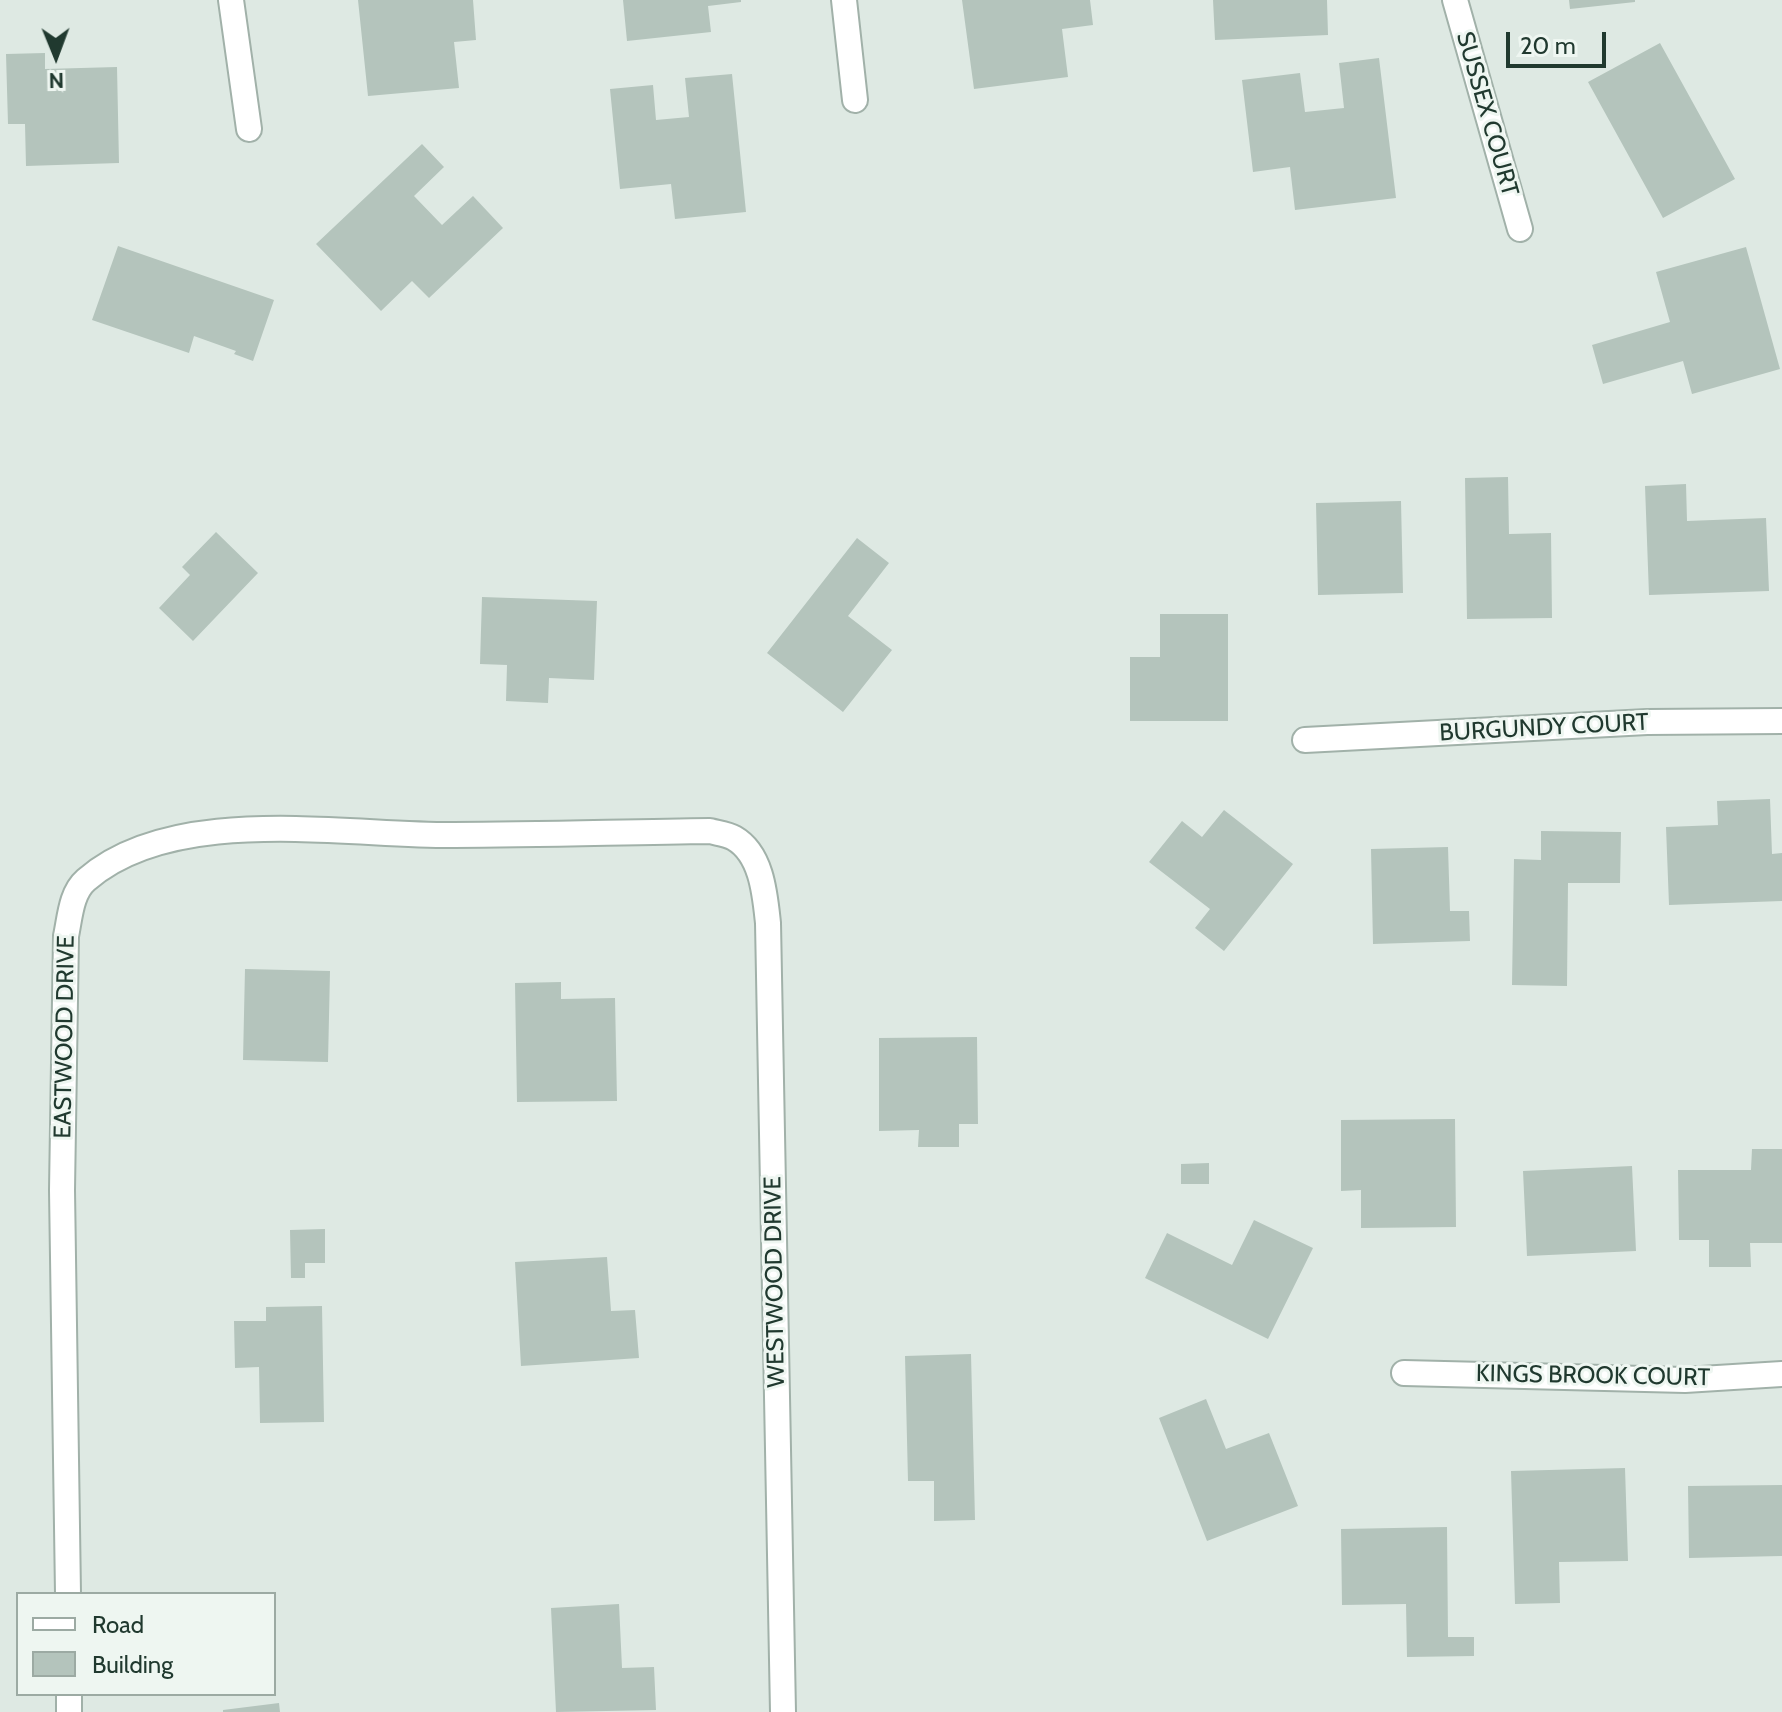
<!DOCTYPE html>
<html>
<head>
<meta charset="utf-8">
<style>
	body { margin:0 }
	#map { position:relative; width:1782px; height:1712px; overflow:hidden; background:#dee9e3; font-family:Cabin,sans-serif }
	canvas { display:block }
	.legend { position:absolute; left:16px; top:1592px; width:260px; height:104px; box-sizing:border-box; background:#eef6f1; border:2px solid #9caaa3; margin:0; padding:10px 14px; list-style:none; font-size:24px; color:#20392f }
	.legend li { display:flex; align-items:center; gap:16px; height:40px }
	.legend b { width:40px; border:2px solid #9caaa3 }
	.north { position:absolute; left:16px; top:16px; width:80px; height:80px; -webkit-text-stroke:6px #eef6f1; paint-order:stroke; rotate:179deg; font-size:22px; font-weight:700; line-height:32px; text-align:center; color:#20392f }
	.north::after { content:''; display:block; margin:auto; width:28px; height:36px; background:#20392f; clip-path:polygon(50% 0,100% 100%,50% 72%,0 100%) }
	.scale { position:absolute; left:1506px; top:32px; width:100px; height:36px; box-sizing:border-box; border:4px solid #20392f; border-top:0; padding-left:10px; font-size:24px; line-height:28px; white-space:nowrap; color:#20392f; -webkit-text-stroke:6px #eef6f1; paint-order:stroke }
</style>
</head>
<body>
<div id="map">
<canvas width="1782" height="1712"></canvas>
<ul class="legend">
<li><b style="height:10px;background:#fff"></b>Road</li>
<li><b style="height:22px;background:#b4c4bc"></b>Building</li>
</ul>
<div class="north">N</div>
<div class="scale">20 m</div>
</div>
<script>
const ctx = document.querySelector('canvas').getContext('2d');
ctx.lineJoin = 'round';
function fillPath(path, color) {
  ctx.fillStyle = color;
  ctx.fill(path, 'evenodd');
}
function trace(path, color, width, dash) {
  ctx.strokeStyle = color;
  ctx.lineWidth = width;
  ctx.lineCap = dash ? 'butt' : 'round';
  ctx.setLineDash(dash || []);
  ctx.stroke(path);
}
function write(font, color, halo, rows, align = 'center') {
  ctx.font = font + ' Cabin,sans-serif';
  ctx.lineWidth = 6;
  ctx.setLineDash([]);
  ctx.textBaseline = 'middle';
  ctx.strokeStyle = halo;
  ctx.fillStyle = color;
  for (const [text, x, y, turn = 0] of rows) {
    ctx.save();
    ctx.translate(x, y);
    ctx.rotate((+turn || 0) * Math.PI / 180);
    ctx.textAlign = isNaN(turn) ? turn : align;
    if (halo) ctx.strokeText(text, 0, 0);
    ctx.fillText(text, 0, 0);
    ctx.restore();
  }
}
fillPath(new Path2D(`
	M358 0H473L476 40 454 42 459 88 368 96Z
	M623 0H741V2L708 6 711 32 627 41Z
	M962 0H1090L1093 25 1062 29 1068 77 974 89Z
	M1213 0H1327L1328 35 1215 40Z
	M1569 0H1635V2L1570 9Z
	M1660 43 1735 179 1663 218 1588 82Z
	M45 53V69L117 67 119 163 26 166 25 124H8L6 54Z
	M1379 58 1396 198 1295 210 1290 167 1253 172 1242 80 1300 73 1305 112 1344 108 1339 63Z
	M732 74 746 212 675 219 671 184 620 189 610 89 653 85 656 120 689 117 685 78Z
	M422 144 444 167 414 196 442 225 473 196 503 228 429 298 412 281 381 311 316 244Z
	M118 246 274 300 253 361 234 354 236 351 194 336 189 353 92 320Z
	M1746 247 1780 369 1692 394 1683 361 1603 384 1592 345 1670 322 1656 272Z
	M1508 477 1509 534 1551 533 1552 618 1467 619 1465 478Z
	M1686 484 1687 521 1766 518 1769 591 1649 595 1645 486Z
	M1401 501 1403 593 1318 595 1316 503Z
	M216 532 258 573 193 641 159 608 190 575 182 567Z
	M857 538 889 563 848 616 892 650 843 712 767 653Z
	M482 597 597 601 594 680 549 678 548 703 506 701 507 665 480 664Z
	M1160 614H1228V721H1130V657H1160Z
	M1770 799 1772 854 1782 853V901L1669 905 1666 827 1718 825 1717 801Z
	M1224 810 1293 864 1224 951 1195 928 1210 909 1149 862 1182 821 1202 837Z
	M1541 831 1621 832 1620 883H1568L1567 986 1512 985 1514 859 1541 860Z
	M1448 847 1450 911H1469L1470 941 1373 944 1371 849Z
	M245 969 330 971 328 1062 243 1060Z
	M561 982V999L615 998 617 1101 517 1102 515 983Z
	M977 1037 978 1124H959V1147H918L919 1130 879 1131V1038Z
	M1455 1119 1456 1227 1361 1228V1190L1341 1191V1120Z
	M1752 1149H1782V1243H1750L1751 1267H1709V1240H1679L1678 1170H1751Z
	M1209 1163V1184H1181V1164Z
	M1632 1166 1636 1251 1527 1256 1523 1171Z
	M1254 1220 1313 1248 1268 1339 1145 1278 1167 1233 1232 1265Z
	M325 1229V1263H305V1278H291L290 1230Z
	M607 1257 611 1311 635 1310 639 1358 521 1366 515 1262Z
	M322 1306 324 1422 260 1423 259 1367 235 1368 234 1321H266V1307Z
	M971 1354 975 1520 934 1521V1481H908L905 1356Z
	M1206 1399 1226 1449 1269 1433 1298 1506 1207 1541 1159 1418Z
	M1625 1468 1628 1561 1559 1562 1560 1603 1515 1604 1511 1471Z
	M1782 1485V1556L1689 1558 1688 1486Z
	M1447 1527 1448 1637H1474V1656L1407 1657 1406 1604 1342 1605 1341 1529Z
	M619 1604 622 1668 654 1667 656 1710 556 1712 551 1608Z
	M279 1703 280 1712H223V1710Z`), '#b4c4bc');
const minor = new Path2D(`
	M231 0 249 129
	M844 0 855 100
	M1455 0 1520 229
	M1305 740 1647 722 1782 721
	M1404 1373 1685 1380 1782 1374
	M68 1594 62 1190 66 936C70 917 71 893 86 880 174 803 346 836 454 835 539 835 624 832 710 831 717 833 727 834 734 838 762 854 765 895 768 923L783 1712
	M69 1694V1712`);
trace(minor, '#a1b1a9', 28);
trace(minor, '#fff', 24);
write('24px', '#20392f', '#eef6f1', [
	["SUSSEX COURT",1487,114,74],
	["BURGUNDY COURT",1544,728,-3],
	["EASTWOOD DRIVE",65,1037,-89],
	["WESTWOOD DRIVE",775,1282,-91],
	["KINGS BROOK COURT",1593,1376,1]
]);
</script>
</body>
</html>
